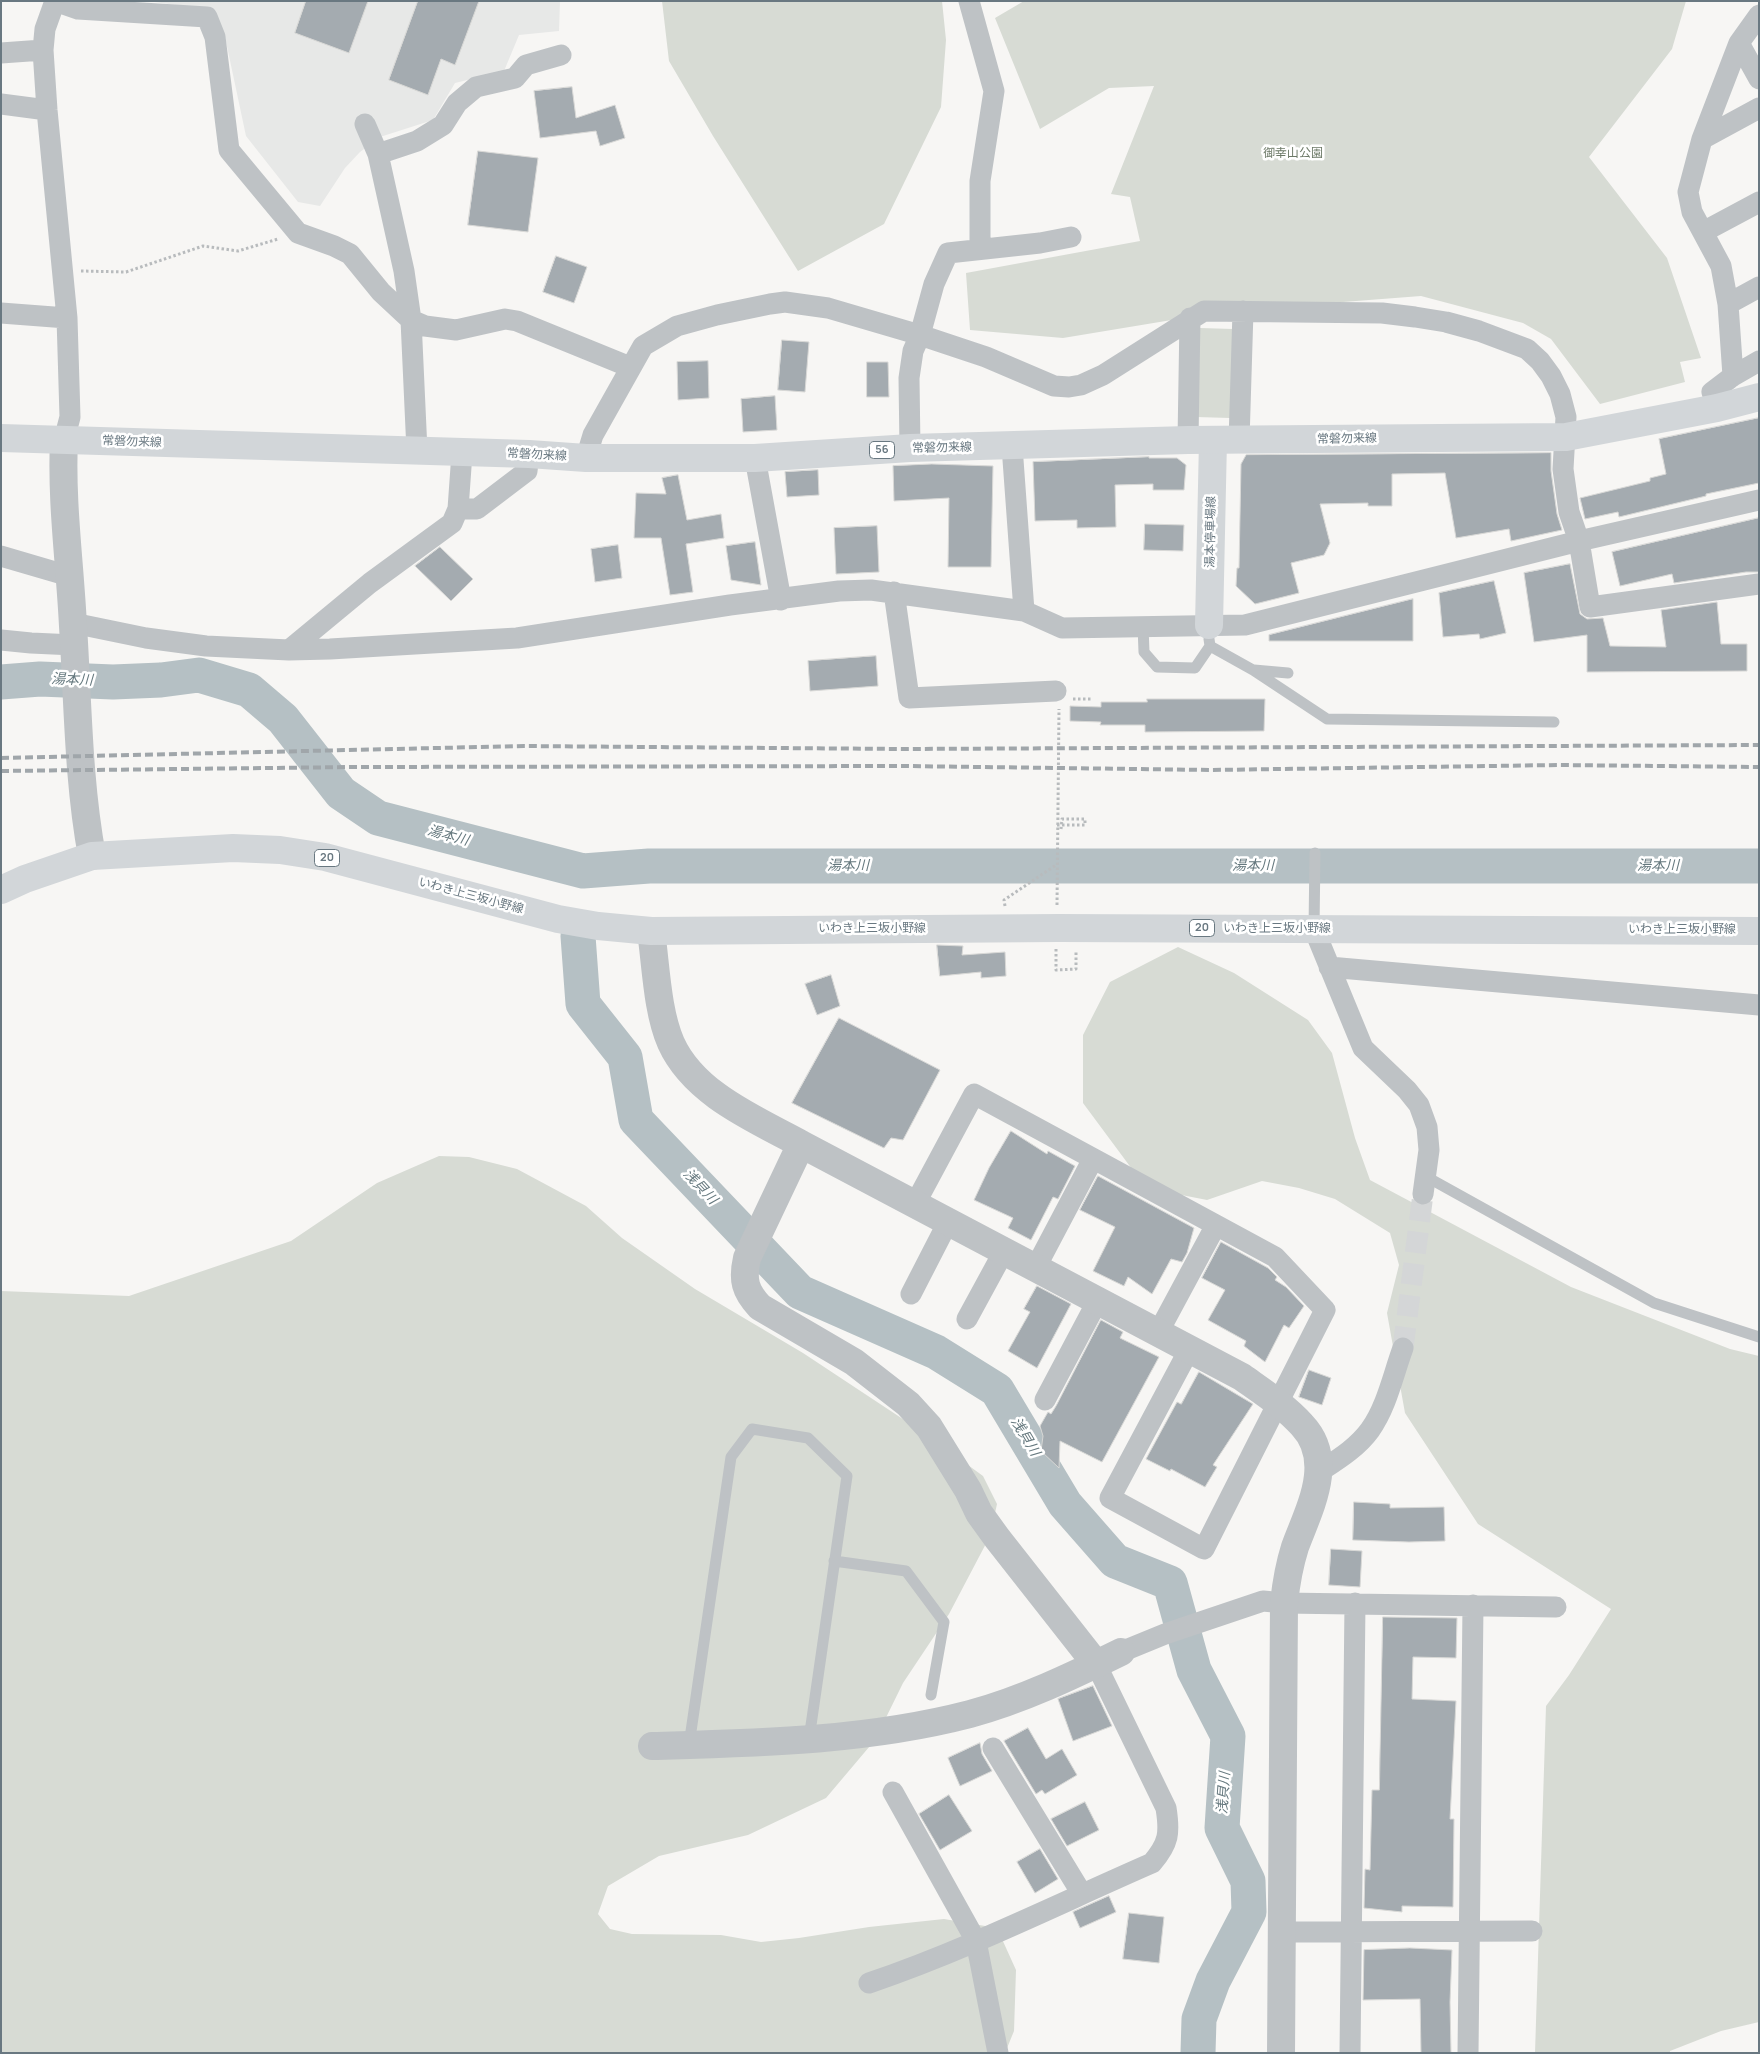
<!DOCTYPE html>
<html>
<head>
<meta charset="utf-8">
<style>
	body { margin:0 }
	#map { position:relative; width:1760px; height:2054px; overflow:hidden; background:#f7f6f4; font-family:Manrope,sans-serif }
	canvas { display:block }
	.frame { position:absolute; inset:0; border:2px solid #697881; pointer-events:none }
</style>
</head>
<body>
<div id="map">
<canvas width="1760" height="2054"></canvas>
<div class="frame"></div>
</div>
<script>
const ctx = document.querySelector('canvas').getContext('2d');
ctx.lineJoin = 'round';
function fillPath(path, color) {
  ctx.fillStyle = color;
  ctx.fill(path, 'evenodd');
}
function trace(path, color, width, dash) {
  ctx.strokeStyle = color;
  ctx.lineWidth = width;
  ctx.lineCap = dash ? 'butt' : 'round';
  ctx.setLineDash(dash || []);
  ctx.stroke(path);
}
function write(font, color, halo, rows, align = 'center') {
  ctx.font = font + ' Manrope,"Noto Sans JP",sans-serif';
  ctx.lineWidth = 5;
  ctx.setLineDash([]);
  ctx.textBaseline = 'middle';
  ctx.strokeStyle = halo;
  ctx.fillStyle = color;
  for (const [text, x, y, turn = 0] of rows) {
    ctx.save();
    ctx.translate(x, y);
    ctx.rotate((+turn || 0) * Math.PI / 180);
    ctx.textAlign = isNaN(turn) ? turn : align;
    if (halo) ctx.strokeText(text, 0, 0);
    ctx.fillText(text, 0, 0);
    ctx.restore();
  }
}
fillPath(new Path2D(`
	M148 1H560L559 31 519 35 504 71 455 83 433 120 380 137 360 152 345 168 320 206 298 202 246 136 225 37 189 7Z`), '#e7e8e7');
fillPath(new Path2D(`
	M662 1H942L946 40 941 107 884 224 798 271 713 136 669 61Z
	M1024 1H1686L1672 49 1589 157 1667 258 1701 358 1680 362 1685 382 1600 404 1551 339 1523 323 1421 296 1226 311 1063 338 970 330 966 273 1140 241 1130 197 1111 194 1154 86 1109 88 1040 129 995 18Z
	M1200 328 1233 329 1230 418 1196 417Z
	M1178 947 1234 973 1308 1020 1332 1053 1355 1138 1370 1180 1571 1287 1730 1349 1759 1356V2022L1721 2031 1670 2051V2053H1535L1546 1706 1569 1675 1611 1609 1478 1524 1405 1413 1387 1313 1399 1265 1390 1233 1335 1199 1299 1188 1262 1181 1207 1200 1146 1188 1083 1103V1035L1110 982Z
	M439 1156 469 1157 517 1169 586 1206 622 1238 695 1289 803 1353 924 1433 983 1476 997 1504 990 1536 949 1614 903 1683 875 1740 826 1798 748 1835 659 1856 608 1886 598 1914 610 1929 632 1934 721 1935 761 1942 799 1938 869 1927 944 1919 997 1928 1016 1970 1014 2031 1005 2053H1V1291L129 1296 291 1241 377 1183Z`), '#d7dbd4');
trace(new Path2D(`
	M1 682 40 679 113 682 161 680 199 675 249 690 283 719 341 793 378 818 583 871 649 866H1759
	M578 936 583 1004 625 1057 636 1120 800 1292 936 1352 997 1390 1065 1504 1115 1561 1170 1583 1194 1670 1228 1736 1222 1828 1248 1881 1249 1912 1213 1981 1199 2019 1198 2053`), '#b5c0c4', 35);
const building = new Path2D(`
	M306 1H368L349 53 295 33Z
	M418 1H479L455 65 441 59 428 95 389 80Z
	M572 87 576 118 615 105 625 138 600 146 596 131 540 138 534 91Z
	M478 151 538 158 528 232 468 225Z
	M556 256 587 267 574 303 543 292Z
	M782 340 809 342 805 392 778 390Z
	M708 361 709 398 678 400 677 362Z
	M867 362H888L889 397H867Z
	M775 396 777 430 743 432 741 399Z
	M1759 418V483L1706 494V496L1619 517 1618 512 1585 519 1580 498 1650 481V478L1666 474 1659 439Z
	M1551 453V471L1557 514 1562 530 1511 541 1509 529 1456 538 1445 473 1392 474V506H1368V503L1320 504 1330 543 1324 555 1291 563 1299 593 1255 604 1236 586 1237 568H1239L1241 464 1246 455Z
	M1149 457V458H1177L1186 465 1184 490H1153V484L1115 485 1116 527 1077 528V520L1035 521 1033 462Z
	M932 464 993 466 991 567H948L949 498 894 501 893 466Z
	M818 470 819 495 787 497 785 472Z
	M678 475 687 520 721 514 724 538 686 544 693 592 670 595 661 538H634L636 493 666 494 662 478Z
	M1759 518V572H1746L1674 583 1672 574 1620 586 1612 552Z
	M1145 524 1184 525 1183 551 1144 550Z
	M877 526 879 572 836 574 834 528Z
	M755 542 761 585 731 580 726 546Z
	M618 545 622 578 595 582 591 549Z
	M440 547 473 579 451 601 415 566Z
	M1570 564 1580 614 1587 619 1603 618 1610 646 1666 647 1661 610 1717 602 1721 644H1747V671L1587 672V635L1534 642 1524 573Z
	M1494 581 1506 633 1480 639 1479 634 1443 637 1439 593Z
	M1413 599V641H1269V635Z
	M876 656 878 686 810 691 808 661Z
	M1147 699H1265L1264 731 1145 732V725H1100L1101 722 1070 721V706L1101 707V702H1147Z
	M937 945 963 946 962 955 1005 952 1006 976 981 978V972L940 976Z
	M831 975 840 1006 817 1015 805 984Z
	M839 1018 940 1070 903 1140 891 1138 884 1148 792 1103Z
	M1011 1131 1047 1154 1048 1151 1075 1166 1058 1199 1053 1197 1031 1240 1008 1228 1013 1218 974 1200 989 1168Z
	M1098 1176 1194 1228 1187 1253 1182 1262 1171 1259 1152 1294 1128 1277 1124 1286 1093 1271 1115 1227 1080 1210Z
	M1221 1242 1268 1268 1277 1277 1275 1280 1286 1287 1304 1306 1289 1328 1284 1325 1265 1362 1244 1346 1246 1341 1208 1320 1225 1290 1202 1278Z
	M1037 1286 1071 1304 1037 1368 1008 1351 1030 1312 1024 1309Z
	M1101 1320 1123 1332 1120 1338 1159 1357 1102 1462 1060 1441 1059 1468 1041 1451 1043 1436 1040 1426 1048 1412 1051 1414 1056 1406Z
	M1309 1370 1331 1378 1322 1405 1299 1397Z
	M1199 1372 1253 1404 1213 1465 1217 1467 1205 1487 1171 1469 1170 1471 1146 1459 1177 1402 1181 1404Z
	M1354 1502 1390 1504V1508L1444 1507 1445 1541 1409 1542 1353 1540Z
	M1331 1549 1362 1551 1360 1587 1329 1585Z
	M1383 1617 1457 1618 1456 1658 1413 1657 1412 1699 1456 1701 1450 1819H1454L1453 1907 1402 1906V1912L1364 1908 1365 1869 1370 1870 1372 1790H1379Z
	M1093 1686 1112 1726 1073 1741 1058 1699Z
	M1028 1728 1046 1759 1062 1749 1077 1775 1045 1794 1042 1790 1036 1794 1004 1741Z
	M980 1743 982 1754 992 1771 960 1786 948 1758Z
	M949 1795 972 1831 940 1850 919 1814Z
	M1085 1802 1099 1830 1067 1846 1051 1819Z
	M1040 1849 1058 1879 1035 1893 1017 1862Z
	M1109 1896 1116 1912 1080 1928 1073 1912Z
	M1129 1913 1164 1917 1159 1963 1123 1959Z
	M1410 1948 1452 1950 1450 2002 1451 2053H1421L1420 1999 1363 2000 1364 1950Z`);
fillPath(building, '#a4abb0');
trace(building, '#d8d8d6', 1);
trace(new Path2D(`
	M1403 1348 1423 1194`), '#d4d6d7', 21, [21, 11]);
trace(new Path2D(`
	M81 271 126 272 203 246 238 251 278 239
	M1073 699H1093
	M1057 825H1085V819H1062L1061 829
	M1057 905 1059 709
	M1005 906 1004 900 1056 865
	M1056 949V970L1076 969V951`), '#b8bbbd', 3, [2.5, 2.5]);
trace(new Path2D(`
	M1143 626 1144 652 1157 667 1195 668 1210 646 1209 639
	M1210 646 1253 670 1327 719 1554 722
	M1254 670 1288 673
	M1314 929 1315 853
	M1425 1176 1654 1303 1759 1337
	M834 1561 906 1571 944 1622 931 1695
	M689 1745 731 1457 752 1429 808 1438 847 1476 809 1739`), '#bec2c5', 11);
trace(new Path2D(`
	M55 1 78 9 207 17 215 37 229 150 298 233 334 246 350 254 381 292 411 320 425 326 456 330 505 319 517 321 630 367
	M55 1 45 29 43 50 47 110 67 318 70 417 64 440
	M969 1 994 91 980 181V249
	M1739 43 1759 79
	M1 53 43 50
	M1 104 47 110
	M365 124 378 154 404 271 411 320 417 451
	M1702 139 1759 108
	M378 154 417 141 443 125 457 103 476 87 515 78 526 65 561 55
	M1703 232 1759 202
	M1728 304 1759 287
	M1 313 67 318
	M1733 376 1728 304 1721 266 1692 212 1688 192 1702 139 1739 43 1759 15
	M1717 408 1712 392 1733 376 1759 361
	M1188 440 1190 318
	M1239 441 1243 311
	M1012 446 1024 611
	M910 448 909 378 913 351 920 335 934 284 948 253 1040 243 1071 237
	M586 458 593 435 643 346 677 326 717 315 770 304 785 302 828 308 920 335 986 357 1054 386 1069 387 1081 385 1103 375 1204 311 1382 313 1415 317 1446 322 1479 331 1527 349 1540 361 1551 376 1560 394 1566 417 1563 469 1569 512 1579 541 1590 607 1759 584
	M755 458 781 600
	M458 509H477L527 471 529 454
	M1 556 69 576
	M894 592 909 698 1056 691
	M73 623 146 638 206 646 289 650 330 649 517 638 730 605 839 591 871 590 1024 611 1062 628 1245 625 1579 541 1759 500
	M1 640 31 643 74 645
	M289 650 370 583 452 523 458 509 462 453
	M1314 929 1363 1048 1407 1090 1419 1105 1427 1127 1429 1150 1423 1194
	M1329 967 1759 1005
	M915 1204 974 1094 1275 1257 1325 1310 1204 1549 1110 1498 1190 1348
	M1036 1267 1093 1159
	M911 1294 948 1222
	M967 1319 1004 1251
	M1159 1331 1216 1225
	M1045 1400 1098 1300
	M1319 1472C1337 1460 1357 1448 1370 1430 1387 1406 1393 1375 1403 1348
	M1121 1652 1165 1634 1263 1601 1284 1603 1556 1607
	M993 1748 1082 1894
	M893 1792 976 1941 998 2053
	M1283 1932 1532 1931
	M869 1983C966 1950 1058 1904 1152 1863 1169 1843 1170 1833 1166 1808L1096 1664
	M1350 2053 1355 1603
	M1468 2053 1473 1605`), '#bec2c5', 21);
trace(new Path2D(`
	M64 440C61 502 70 564 73 626 78 703 78 780 92 856
	M651 931C656 966 657 1011 671 1043 694 1094 755 1119 801 1144L1242 1377C1263 1392 1285 1406 1302 1425 1336 1461 1309 1509 1295 1547 1289 1566 1286 1584 1284 1603L1281 2053
	M801 1144 747 1258C742 1280 745 1291 760 1307L854 1362 908 1404 929 1427 968 1490 979 1513 997 1538 1096 1664
	M652 1746C759 1743 866 1741 970 1714 1022 1700 1072 1676 1121 1652`), '#bec2c5', 28);
trace(new Path2D(`
	M1209 625 1213 440`), '#d2d6d9', 28);
trace(new Path2D(`
	M1 438 529 454 586 458H755L910 448 1188 440 1566 437 1717 408 1759 397
	M1 890 25 879 92 856 233 848 280 850 325 857 558 919 598 926 651 931 1059 928 1759 931`), '#d2d6d9', 28);
trace(new Path2D(`
	M1 758 524 746 903 749 1759 745
	M1 771 356 767 904 766 1212 770 1558 765 1759 767`), '#a0a6aa', 4, [8, 4]);
for (const [x, y, w] of [
	[882,450,25],
	[327,858,25],
	[1202,928,25]
]) {
  const box = new Path2D();
  box.roundRect(x - w / 2, y - 8.5, w, 17, 4);
  ctx.fillStyle = '#fff';
  ctx.fill(box);
  trace(box, '#697881', 1);
}
write('bold 11px', '#697881', null, [
	["56",882,450],
	["20",327,858],
	["20",1202,928]
]);
write('12px', '#6c7967', '#fff', [
	["御幸山公園",1293,154]
]);
write('12px', '#697881', '#fff', [
	["常磐勿来線",1347,439,-1],
	["常磐勿来線",132,442,2],
	["常磐勿来線",942,448,-1],
	["常磐勿来線",537,455,3],
	["湯本停車場線",1211,532,-89],
	["いわき上三坂小野線",471,896,15],
	["いわき上三坂小野線",872,929],
	["いわき上三坂小野線",1277,929],
	["いわき上三坂小野線",1682,930]
]);
write('italic 14px', '#65787e', '#fff', [
	["湯本川",72,680,2],
	["湯本川",448,836,15],
	["湯本川",848,866],
	["湯本川",1253,866],
	["湯本川",1658,866],
	["浅貝川",700,1187,47],
	["浅貝川",1025,1437,59],
	["浅貝川",1224,1793,-86]
]);
</script>
</body>
</html>
